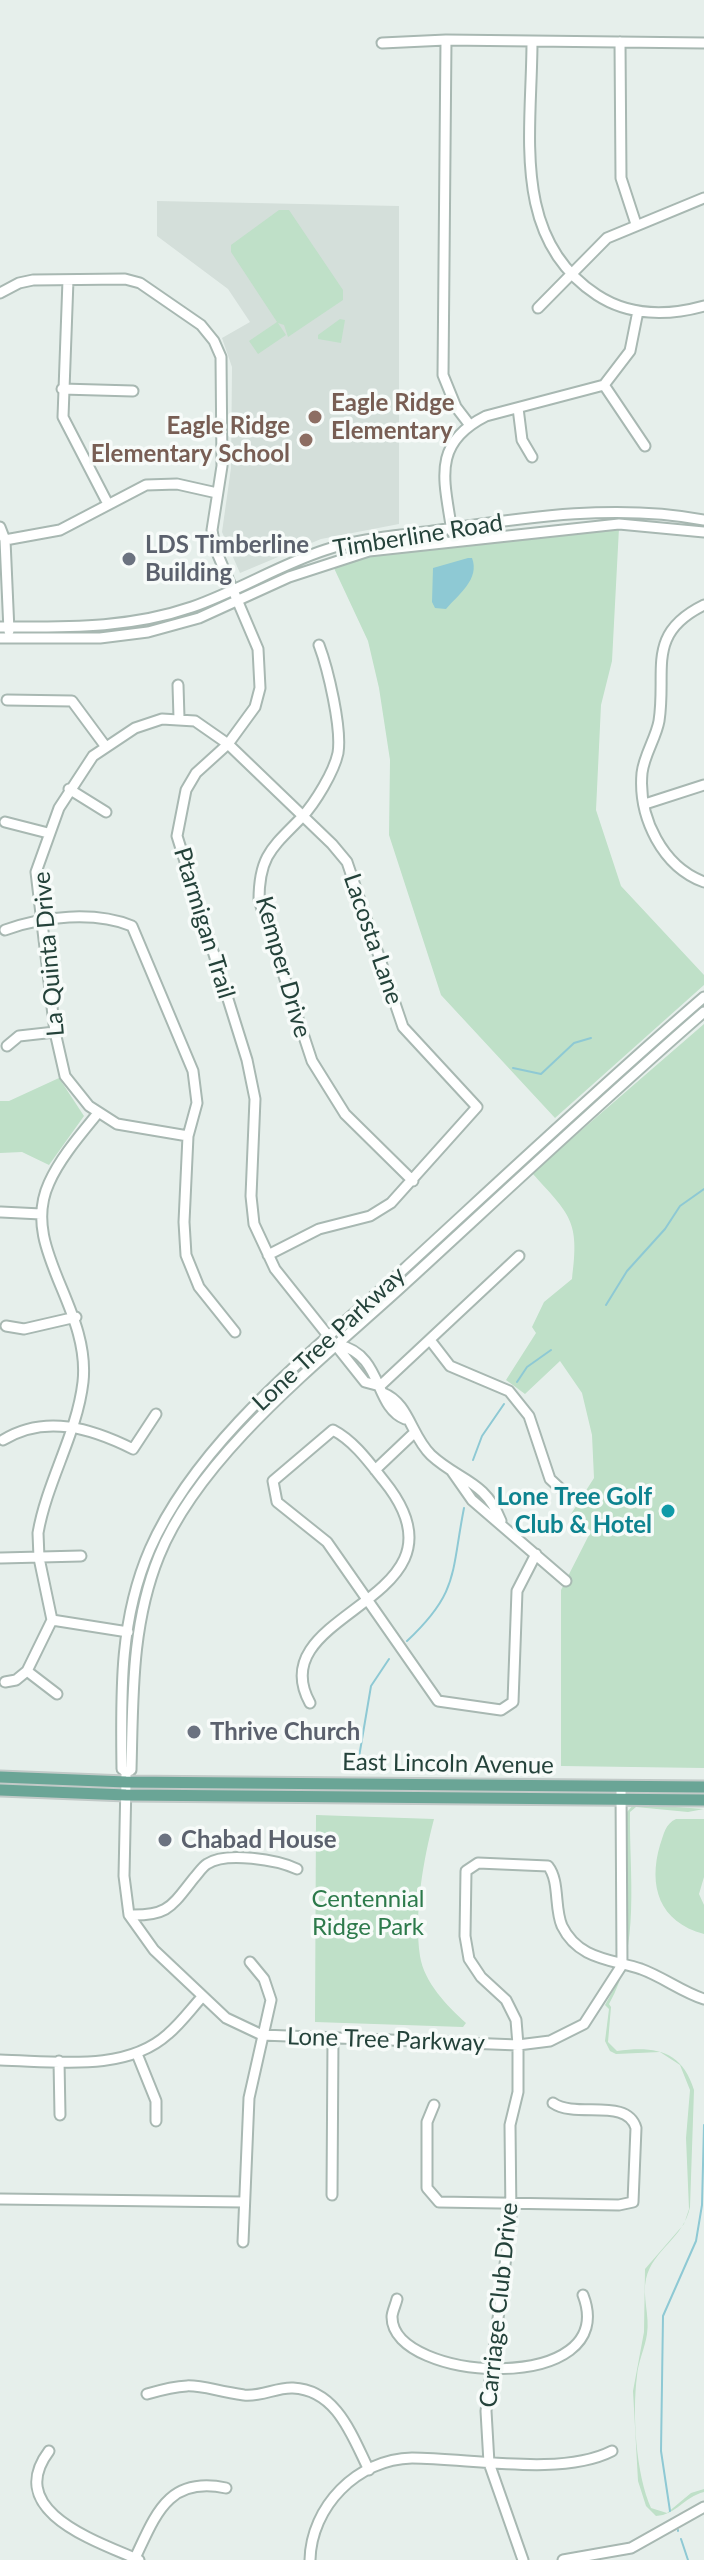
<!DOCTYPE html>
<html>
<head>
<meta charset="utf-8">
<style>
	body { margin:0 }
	canvas { display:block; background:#e6efeb }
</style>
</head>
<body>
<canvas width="704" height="2560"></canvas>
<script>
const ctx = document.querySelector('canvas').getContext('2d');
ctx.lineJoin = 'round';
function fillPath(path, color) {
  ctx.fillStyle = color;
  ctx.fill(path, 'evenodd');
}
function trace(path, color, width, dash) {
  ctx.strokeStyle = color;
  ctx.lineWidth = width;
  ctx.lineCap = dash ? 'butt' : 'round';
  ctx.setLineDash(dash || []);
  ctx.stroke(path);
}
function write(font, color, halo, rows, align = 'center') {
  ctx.font = font + ' Lato,sans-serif';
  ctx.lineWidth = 7;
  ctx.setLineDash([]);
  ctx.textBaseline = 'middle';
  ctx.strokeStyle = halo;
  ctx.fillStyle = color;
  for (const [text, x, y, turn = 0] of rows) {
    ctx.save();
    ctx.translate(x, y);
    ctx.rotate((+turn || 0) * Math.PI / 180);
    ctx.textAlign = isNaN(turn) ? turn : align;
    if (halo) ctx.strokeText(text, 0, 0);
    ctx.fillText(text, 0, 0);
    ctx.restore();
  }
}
fillPath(new Path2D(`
	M157 201 399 206V524L321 539 240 573 222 532 231 468 232 367 222 338 250 322 228 289 157 236Z`), '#d4dfda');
fillPath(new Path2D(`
	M279 210H289L343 290V300L288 337 284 325 278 323 286 335 258 354 249 341 277 322 231 252V245Z
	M340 319 345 320 341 343 318 339V335Z
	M619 528 612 661 601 705 596 810 621 886 704 975V985L555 1118 441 995 389 835 390 760 379 688 368 641 333 566 374 556Z
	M704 1024V1768L561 1766V1590L591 1531 571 1514 594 1478 592 1435 582 1393 560 1361 525 1394 506 1380 536 1333 532 1327 544 1302 572 1279C580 1220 570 1215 532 1173Z
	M59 1078 84 1116 49 1165 22 1152 0 1153V1101H9Z
	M634 1804 704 1809 688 1812 636 1807 630 1812C629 1873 641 1949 609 2004L611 2007 608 2042 617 2051C654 2046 682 2050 694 2090L690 2207C684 2238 653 2249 646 2279 642 2296 650 2316 647 2334 645 2348 638 2362 637 2376 632 2414 636 2474 651 2508L667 2513 691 2493 704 2489V2492C684 2497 676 2515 656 2516L646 2506 638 2481 633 2391 644 2332 645 2269 684 2224 689 2209 686 2138 690 2090 680 2065 660 2052 616 2054 610 2051 605 2041 609 2009 605 2005 621 1976 625 1952 627 1812Z
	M316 1815 434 1819C423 1861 414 1913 420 1956 424 1982 447 2006 466 2023L463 2027 315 2022Z
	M676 1819H704V1877L699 1894 704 1905V1934C659 1922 648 1886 660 1845 664 1834 665 1824 676 1819Z`), '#bfe0c8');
fillPath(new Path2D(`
	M468 558H472C480 579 459 594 446 609L435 608 432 602 433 568Z`), '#8ec9d4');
trace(new Path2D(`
	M513 1068 541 1074 574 1043 591 1038
	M606 1305 627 1271 665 1229 680 1206 704 1189
	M517 1382 527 1367 551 1350
	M473 1460 482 1436 504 1404
	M407 1641C459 1592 451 1574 464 1508
	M358 1763 371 1686 389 1659
	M670 2511 661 2451 663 2316 696 2241 702 2205 704 2125
	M678 2530V2531
	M681 2539 688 2560`), '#8ec9d4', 2);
const minor = new Path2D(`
	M446 40 443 375 456 407 469 424
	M532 41C532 132 510 238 597 295 629 316 668 316 704 306
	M620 42 621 178 636 224
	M382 43 446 40 704 43
	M68 280 63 417 108 504
	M0 293 19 283 33 280 125 279 140 283 201 325 214 341 221 357 222 466 212 530 215 548 258 649 260 688 255 707 228 744 196 773 186 790 177 836 247 1060 255 1099 251 1196 254 1224 275 1269 365 1382 380 1386
	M538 308 607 238 704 198
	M604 385 645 446
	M62 389 133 391
	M518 408 522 440 532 457
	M0 527 5 540 9 631
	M452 532C445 482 430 444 486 416L604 385 630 351 638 311
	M5 540 60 530 146 485 177 484 217 493
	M704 605C645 634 667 670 659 721 656 738 644 755 642 773 638 818 663 867 704 882
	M0 627C66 627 128 629 192 607 238 591 279 565 325 550 360 538 397 536 433 531 522 518 614 503 704 520
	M0 638H100L148 632 199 618 289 577 369 551 619 524 704 532
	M319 645C328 669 342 728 338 753 334 772 315 803 302 817 273 847 259 855 259 900L312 1061 345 1114 413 1181
	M178 685 179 718
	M7 700 72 701 106 747
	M69 789 106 812
	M645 804 704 785
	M5 822 48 833
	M5 930C43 916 95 911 132 926L193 1071 197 1103 188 1136 184 1222 186 1255 199 1287 235 1332
	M7 1046 19 1036 55 1032
	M188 1136 117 1124 89 1106 65 1076 55 1032 36 872 59 808 93 756 135 728 162 719 195 721 228 744 332 844 347 862 403 1027 477 1107 391 1203 370 1216 319 1229 268 1255
	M1 1212 41 1214
	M6 1326 24 1329 76 1317
	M430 1340 450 1366 509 1391 529 1416 550 1479 565 1493
	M339 1345C383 1355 374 1407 405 1419
	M380 1386 519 1256
	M383 1393C409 1403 411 1436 431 1455 459 1481 485 1480 501 1521
	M3 1440C45 1414 91 1428 133 1449L156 1414
	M375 1470 414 1433
	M451 1470 472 1500 566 1581
	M1 1558 81 1556
	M52 1620 128 1632
	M27 1671 57 1694
	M5 1682 16 1680 27 1671 52 1620 39 1558 38 1533C47 1481 77 1434 83 1382 91 1307 19 1248 49 1183 60 1158 81 1134 98 1113
	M310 1703C258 1609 482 1602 384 1481 369 1462 354 1441 333 1430L273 1481 277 1502 327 1542 438 1701 501 1710 513 1702 517 1591 536 1554
	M126 1772 131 1770C133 1697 131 1625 159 1556 201 1452 327 1356 409 1280 507 1190 604 1099 704 1012
	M621 1788 622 1965 584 2024 550 2041 518 2045 262 2035 226 2018 154 1950 129 1915 124 1876 126 1782V1772L122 1769C121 1694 119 1620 150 1549 199 1438 315 1350 404 1269 503 1178 602 1085 704 997
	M129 1915C168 1916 171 1907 194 1878 198 1874 202 1867 207 1864 226 1851 278 1860 297 1869
	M137 2054 156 2101V2121
	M0 2060C54 2061 125 2073 168 2034 181 2023 191 2009 202 1997
	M59 2061 60 2115
	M434 2105 427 2122V2188L439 2202 619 2205 633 2202 636 2128C627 2097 576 2119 553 2103
	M332 2195 333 2038
	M0 2199 243 2202
	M243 2242 249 2098 271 2000 264 1979 250 1962
	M397 2299C396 2304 392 2312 392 2317 392 2383 622 2396 583 2295
	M147 2394C197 2379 197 2388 244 2395 261 2397 277 2387 293 2388 337 2390 352 2436 369 2470
	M49 2451C3 2512 99 2542 139 2560
	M135 2558C156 2514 168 2476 226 2488
	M310 2560C311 2507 357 2459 412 2458 469 2458 561 2477 612 2451
	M523 2560 489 2463 486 2411 511 2218 510 2125 518 2092V2045L516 2020 506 2000 481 1977 469 1959 465 1936 466 1871 478 1863 548 1866C560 1881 554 1908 562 1926 578 1959 610 1959 641 1969 663 1977 682 1992 704 1999
	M563 2560 631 2548 704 2507`);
const major = new Path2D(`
	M0 1777 126 1782 704 1787
	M0 1790 126 1795 704 1800`);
trace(minor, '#a8b8b2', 13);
trace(major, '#c2cac8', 15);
trace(minor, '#fff', 9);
trace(major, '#6aa596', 11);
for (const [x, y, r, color] of [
	[315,417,8,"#8d6e63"],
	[306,440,8,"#8d6e63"],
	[129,559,8,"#6b7280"],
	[668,1511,8,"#0f9aa8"],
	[194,1732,8,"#6b7280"],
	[165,1840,8,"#6b7280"]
]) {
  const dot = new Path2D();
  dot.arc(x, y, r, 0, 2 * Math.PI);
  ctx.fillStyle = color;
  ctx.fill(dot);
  trace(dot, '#f7fbf9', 3);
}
write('bold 24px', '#785e54', '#f7fbf9', [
	["Eagle Ridge",331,403],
	["Elementary",331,431],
	["Eagle Ridge",290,426,"right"],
	["Elementary School",290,454,"right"]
], 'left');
write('24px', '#24423a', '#f7fbf9', [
	["Timberline Road",418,536,-9],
	["Ptarmigan Trail",204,923,73],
	["Lacosta Lane",373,939,71],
	["La Quinta Drive",49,954,-95],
	["Kemper Drive",283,967,74],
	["Lone Tree Parkway",329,1339,-43],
	["East Lincoln Avenue",448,1764,1],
	["Lone Tree Parkway",386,2040,2],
	["Carriage Club Drive",499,2305,-84]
]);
write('bold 24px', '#5b616d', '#f7fbf9', [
	["LDS Timberline",145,545],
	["Building",145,573],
	["Thrive Church",210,1732],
	["Chabad House",181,1840]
], 'left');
write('bold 24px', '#0d838f', '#f7fbf9', [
	["Lone Tree Golf",652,1497],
	["Club & Hotel",652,1525]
], 'right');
write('24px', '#2d7a4b', '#f7fbf9', [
	["Centennial",368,1899],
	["Ridge Park",368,1927]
]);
</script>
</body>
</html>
